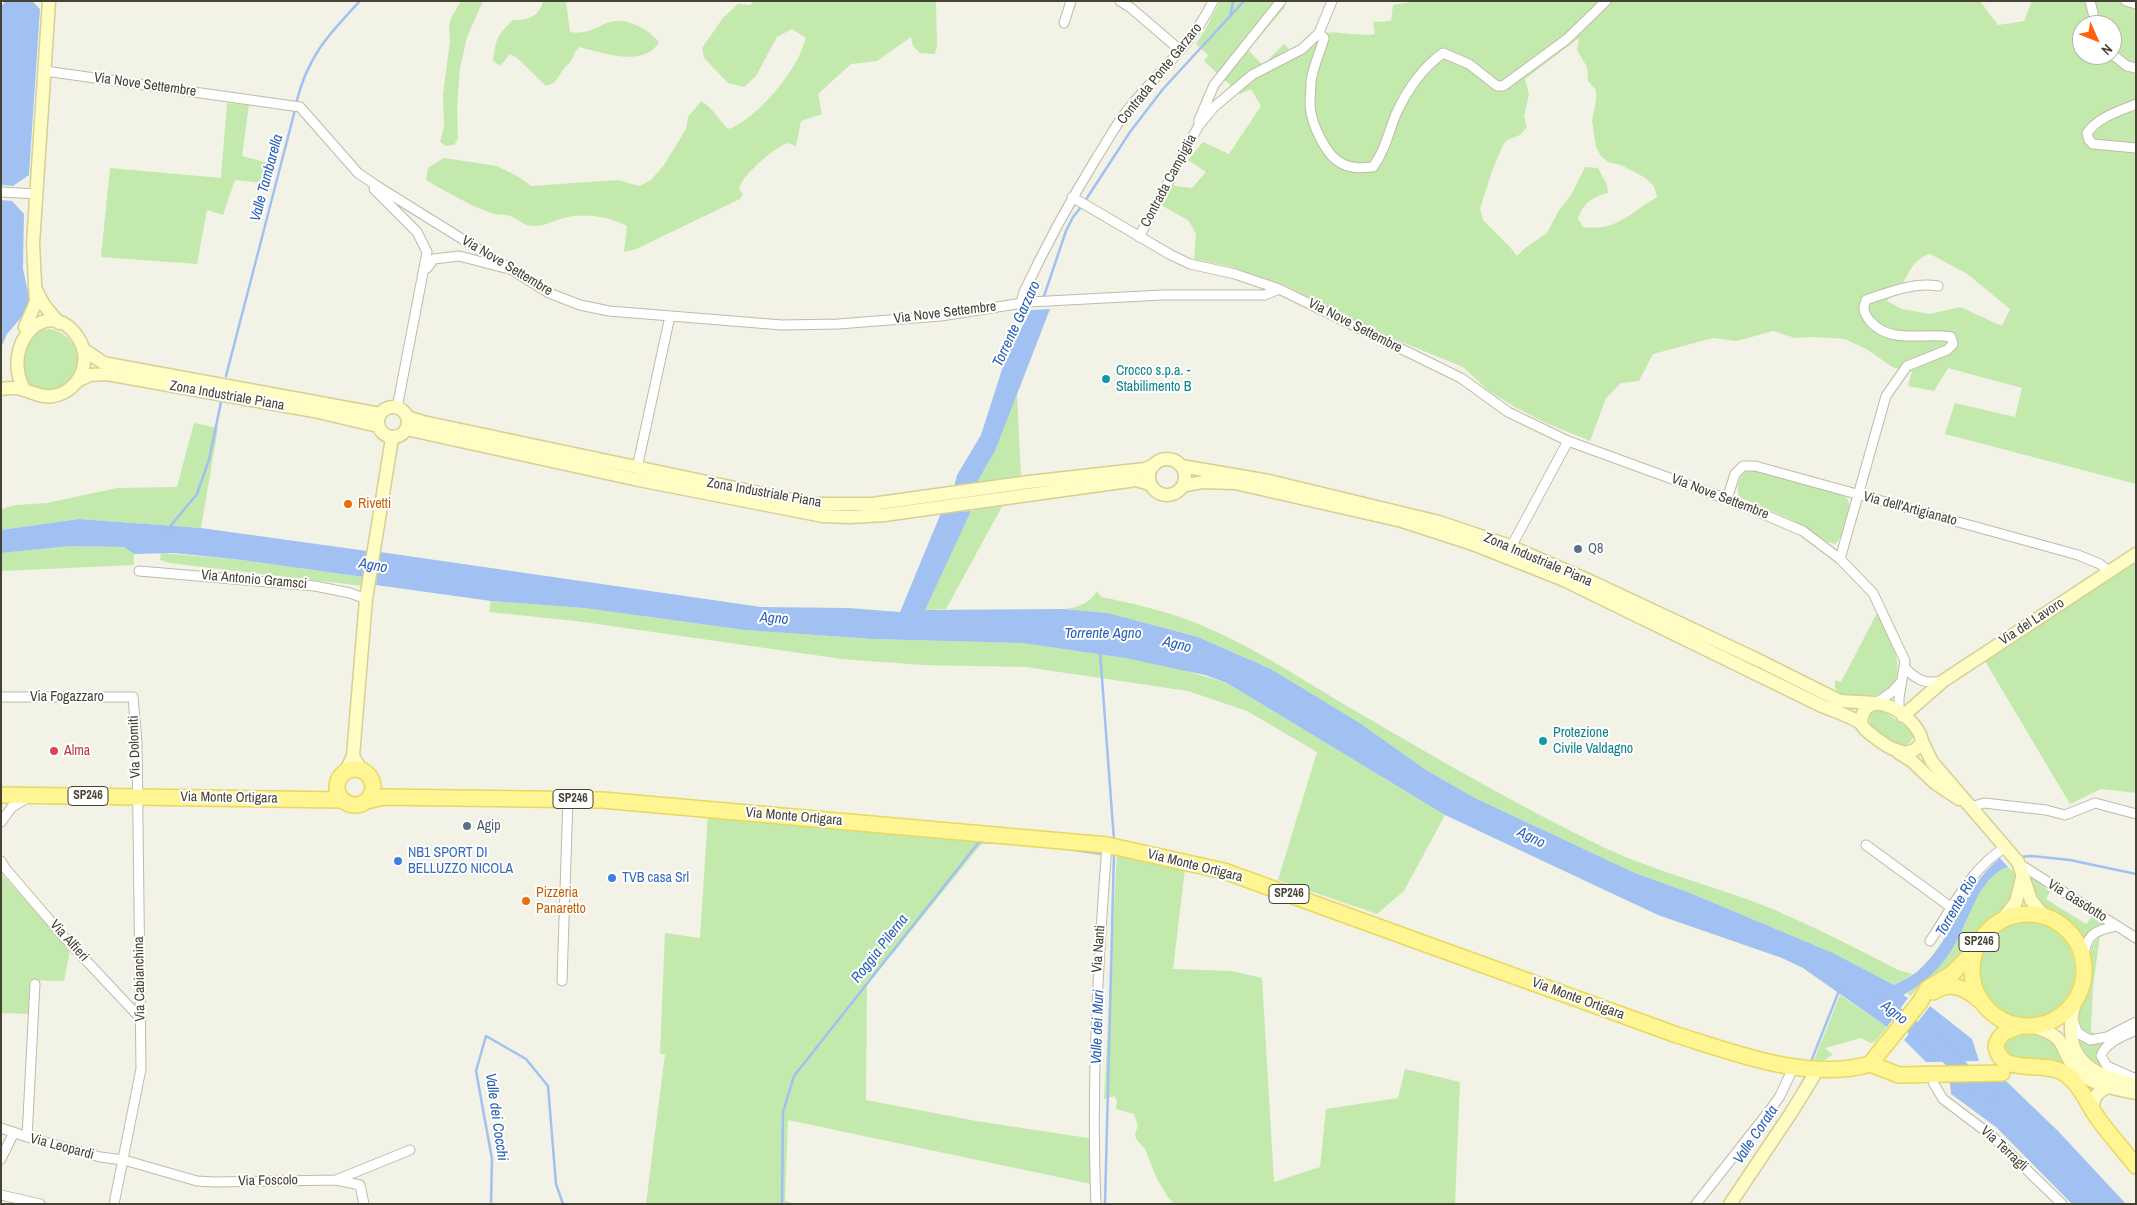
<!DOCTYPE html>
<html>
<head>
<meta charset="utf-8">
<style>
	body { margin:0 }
	#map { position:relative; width:2137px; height:1205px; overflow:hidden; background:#f3f2e6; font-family:"Archivo Narrow",sans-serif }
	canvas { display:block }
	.frame { position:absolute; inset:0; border:2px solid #464335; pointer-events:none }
	.north { position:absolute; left:2072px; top:15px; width:50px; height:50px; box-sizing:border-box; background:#fff; border:1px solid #b5b4ae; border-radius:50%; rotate:134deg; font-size:14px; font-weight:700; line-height:20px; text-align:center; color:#464335 }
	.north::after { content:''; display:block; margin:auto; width:18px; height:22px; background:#ff6211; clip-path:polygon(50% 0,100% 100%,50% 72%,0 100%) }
</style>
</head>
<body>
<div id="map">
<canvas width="2137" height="1205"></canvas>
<div class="frame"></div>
<div class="north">N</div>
</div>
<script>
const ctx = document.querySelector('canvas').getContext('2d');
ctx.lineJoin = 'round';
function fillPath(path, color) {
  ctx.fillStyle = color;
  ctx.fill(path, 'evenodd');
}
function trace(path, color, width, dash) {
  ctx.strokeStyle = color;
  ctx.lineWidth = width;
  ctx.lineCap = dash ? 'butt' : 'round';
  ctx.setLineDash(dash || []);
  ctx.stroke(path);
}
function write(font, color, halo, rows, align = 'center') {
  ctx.font = font + ' "Archivo Narrow",sans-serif';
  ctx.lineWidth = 4;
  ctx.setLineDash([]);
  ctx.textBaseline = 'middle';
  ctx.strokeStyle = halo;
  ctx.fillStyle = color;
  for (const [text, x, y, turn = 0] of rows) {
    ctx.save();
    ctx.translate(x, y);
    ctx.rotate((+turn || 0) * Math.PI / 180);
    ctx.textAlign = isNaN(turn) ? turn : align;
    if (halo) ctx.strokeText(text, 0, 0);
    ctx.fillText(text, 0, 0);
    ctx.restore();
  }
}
fillPath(new Path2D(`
	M461 1H483L467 37 460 68 457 108 458 139 454 145 446 146 440 142 444 127 443 95 450 41 449 25 451 18Z
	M543 1H566L570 32C596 37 607 12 633 24 644 28 651 33 659 42 645 68 602 53 580 47 573 53 575 54 571 61 569 64 565 66 563 70 557 78 557 83 546 86L517 58 510 54 500 66 493 61C496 39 497 35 513 20 527 21 540 16 543 1Z
	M755 1H936L937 45 935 54 920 53 913 46 911 37 877 61 851 64 818 94 822 114 801 121 796 146 787 143C773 149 742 175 739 189L743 194 740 199 636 249 624 252 627 226C608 216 584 213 564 218 552 221 540 229 527 225 521 223 516 218 510 216 505 214 500 215 495 214 476 209 443 190 426 180L428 168 444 158 497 166 519 177 531 186 618 180 639 186 651 180 664 165 686 129 688 117 701 101C713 108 718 119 728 129 751 122 780 88 793 67 799 59 802 48 806 38L792 29 777 37 756 76 744 87 728 83 704 58 702 48 723 18 738 4 750 5Z
	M1220 1H1280L1285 7 1248 50 1263 65 1284 44 1296 56C1322 18 1339 39 1375 34L1373 22 1391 21 1393 5 1418 1H1980L1998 25 2024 21 2032 1H2136V484L1945 434 1955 403 2015 417 2022 388 1948 368 1934 391 1908 386 1912 372 1892 367 1868 350 1845 339 1814 337 1795 338 1773 331 1737 341 1713 338 1653 354 1639 381 1621 383 1606 398 1590 441 1546 423 1513 406 1489 391 1463 367 1375 331 1287 286 1232 267 1194 259 1196 234 1189 221 1156 202 1167 185 1192 188 1206 172 1188 160 1203 142 1229 154 1261 106 1251 89 1240 94 1204 61 1208 55 1196 44 1205 30ZM2082 25H2112V55H2082ZM1579 38 1577 50 1587 67 1588 81 1596 90V100L1592 121 1596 147 1601 156 1608 162 1621 165 1644 177 1654 186 1657 197C1630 213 1616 232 1583 227L1578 219C1583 203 1592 197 1608 193L1607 185 1598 168 1585 167 1571 195 1559 210 1547 233 1525 248 1517 256 1509 246 1483 220 1480 209 1492 171 1503 145 1507 140 1520 135 1527 127 1524 116 1529 94 1525 79ZM1930 254 1966 273 2010 309 2002 326 1960 307 1930 314 1902 309 1887 301C1891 295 1899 289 1903 283 1911 269 1914 259 1930 254Z
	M227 103 249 105 242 156 276 165 271 184 235 180 223 215 207 210 197 264 101 257 110 168 221 178Z
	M50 329C99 341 75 404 37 389 32 387 27 384 24 380 19 374 19 358 18 350L40 330Z
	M1017 394 1021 477 976 484 995 451Z
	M194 423 218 428 201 528 79 519 1 530V509L16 505 47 503 117 488 177 487Z
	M1747 470H1754L1845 496C1856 506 1845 536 1835 544L1828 542 1792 520 1739 497C1736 486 1738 478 1747 470Z
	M1005 501 946 609 924 610 971 511Z
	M70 546 124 547 134 554V565L1 571V553Z
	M161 553 242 560 363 577V586L169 563 160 560Z
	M2136 561V793L2101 789 2070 804 1985 661Z
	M1097 591 1101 597C1131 603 1162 610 1191 621 1253 645 1308 684 1366 717 1443 762 1522 808 1603 847 1656 872 1715 886 1770 908 1813 926 1856 948 1898 970L1913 974 1894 985 1833 953 1690 893 1635 873 1475 798 1426 770 1366 728 1271 669 1198 637 1108 613 1064 609C1079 607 1089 604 1097 591Z
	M491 601 584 608 745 630 873 639 1022 643 1125 658 1179 669 1227 683 1445 815 1404 891 1377 914 1278 880 1317 752 1247 711 1188 691 1026 667 922 665 842 659 576 621 489 612Z
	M1877 613C1884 619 1887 631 1891 640 1899 657 1904 687 1881 694 1868 698 1855 696 1842 696L1835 688V680L1841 682Z
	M1880 709 1911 730 1913 737C1905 758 1882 735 1870 727L1869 717 1874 710Z
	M708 813 983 836V842L894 952 867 981 866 1100 976 1121 1095 1139 1096 1185 788 1120 785 1201 796 1204H646L665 1054H660L665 933 700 938Z
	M1117 852 1185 869 1173 969 1232 971 1262 978 1274 1182 1320 1167 1326 1109 1398 1098 1405 1069 1460 1082 1455 1204H1174L1167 1196 1157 1179 1145 1149 1136 1139 1135 1133 1138 1126 1134 1114 1116 1109 1117 1102 1115 1096 1104 1099Z
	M2008 867 2015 873 2016 890 2009 904 1998 915 1984 924 1963 958 1916 989 1911 996 1907 994C1924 980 1941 967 1953 948 1968 925 1979 874 2008 867Z
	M1 873 70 950 64 981 30 980 29 1001 34 1003 33 1014 1 1013Z
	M2030 874 2050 892 2046 899 2086 924 2092 917 2105 925 2090 932 2083 941C2078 935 2073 927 2067 922 2044 905 2033 908 2030 874Z
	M1979 970a48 48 0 1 1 96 0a48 48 0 1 1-96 0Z
	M2100 936 2093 986 2091 1032 2099 1034 2088 1036C2082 1032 2078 1027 2077 1020 2076 1010 2088 995 2090 983 2093 965 2084 949 2100 936Z
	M1840 995 1887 1027 1875 1042 1870 1043 1861 1038 1825 1048 1833 1055 1822 1061 1814 1060Z
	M2041 1034 2048 1037 2099 1088 2090 1099 2076 1080 2007 1059 2002 1044 2012 1035Z
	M2078 1036C2088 1045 2096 1044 2108 1042L2098 1056 2099 1062 2104 1068C2088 1064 2078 1053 2078 1036Z`), '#c3e9ad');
fillPath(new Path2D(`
	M5 2H33L40 9 29 175 13 186 1 185V6Z
	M1 200 12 201 24 214 23 269 30 301 26 312 7 334 1 348Z
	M1050 309 995 451 976 484 954 487 957 475 981 435 1006 357 1031 310Z
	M971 511 925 610 1064 609 1108 613 1198 637 1271 669 1361 724 1426 770 1475 798 1635 873 1690 893 1833 953 1894 985C1903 980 1913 976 1920 969 1955 937 1963 887 2000 858L2008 867C1979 875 1968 924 1953 948 1942 966 1923 985 1903 995L1908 998 1887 1027 1803 968 1782 958 1658 915 1445 815 1227 683 1205 675 1125 658 1022 643 873 639 745 630 584 608 491 601 376 585 380 552 761 607 848 608 900 612 941 513Z
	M79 519 201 528 367 551 363 577 242 560 174 553 134 554 124 547 70 546 1 553V530Z
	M1930 1006 1972 1039 1979 1061 1926 1062 1904 1040Z
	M2006 1081 2058 1131 2126 1204H2072L1996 1127 1951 1094 1950 1082Z`), '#a0c1f2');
trace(new Path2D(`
	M1230 17 1233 1
	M296 104C307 57 328 35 360 1
	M1085 201 1130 132 1163 89 1244 1
	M1043 299 1066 231 1073 217 1082 206
	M226 376 295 110
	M168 529 197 494 209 460 221 402
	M1100 652 1114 840
	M1059 848 1103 854
	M2019 857 2032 856 2070 860 2136 874
	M1812 1059 1839 991
	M1801 1085 1805 1077
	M491 1204 492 1159 476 1071 486 1036 526 1059 548 1086 556 1184 563 1204
	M782 1204 783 1112 794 1076 979 842 1004 843
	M1105 1204 1114 853`), '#a0c1f2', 2.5);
trace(new Path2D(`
	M1881 1002 1931 1042 1992 1095`), '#a0c1f2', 15);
const street = new Path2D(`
	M1120 1 1131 8 1180 50
	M2090 1 2096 25
	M2126 1 2136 4
	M1064 23 1071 1
	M1319 33 1324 38C1320 53 1313 66 1311 82 1311 90 1310 98 1310 105 1311 123 1326 157 1343 164 1353 169 1363 168 1373 167 1386 149 1388 133 1396 114 1407 90 1421 69 1443 53L1469 64 1497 86H1503L1567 39 1606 1
	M2112 54 2127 66 2136 68
	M45 71 300 107 358 173 377 186 549 293 580 305 609 311 782 325 838 324 941 316 1029 302 1162 295H1265L1279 289 1461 378 1508 412 1568 441 1727 499 1803 531 1840 559 1873 593 1905 661 1899 698V713
	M2136 104C2118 112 2098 117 2087 133L2089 140 2093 144 2136 148
	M1199 125V120L1214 85 1281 1
	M374 189 417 232 427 252 397 408
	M1 192 37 194
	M1072 197 1171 255 1190 264 1235 274 1279 289
	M1139 237 1199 125 1214 107 1252 75 1302 49 1319 33 1332 1
	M427 268 434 259 459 256 505 268
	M1021 303 1024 292C1046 245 1070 201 1097 157 1107 142 1115 126 1126 112 1155 75 1193 44 1213 1
	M637 468 670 316
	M1727 499 1735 474 1743 466H1755L2078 555 2100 564 2109 571
	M1511 547 1568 441
	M1840 559 1886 396 1907 366 1947 350 1953 344 1951 337C1925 332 1890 345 1870 321 1864 313 1862 310 1866 300 1890 292 1913 282 1938 286
	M139 571 315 586 350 593 366 599
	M1906 669C1918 681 1926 684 1943 681
	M1 697H133L137 742 141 1069 114 1204
	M1876 703 1892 692 1901 682
	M1971 807 1984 803 2046 810 2065 815 2095 803 2136 814
	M1 822 12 807 29 797
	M1866 845 1952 908
	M1 861 5 868 65 938 141 1019
	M2018 863 2136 938
	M1930 941C1952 909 1971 867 2006 847
	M2083 961C2085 936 2093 930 2117 926
	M562 981 568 799
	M2073 1021 2078 1033 2090 1040 2107 1037 2136 1022
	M2136 1030C2124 1036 2105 1042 2101 1056L2107 1066 2136 1079
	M1932 1074 1934 1084 1943 1099 1992 1136 2062 1204
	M1 1128 27 1137 100 1157 124 1160 197 1181 215 1182 336 1180 410 1150
	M27 1137 35 984
	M1 1159 14 1132
	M336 1180 360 1185 364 1204
	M1 1195 40 1204
	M1096 1204C1091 1084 1098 964 1107 845
	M1696 1204 1770 1110 1780 1096 1794 1066`);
const secondary = new Path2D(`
	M36 290 44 305 59 323
	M25 327 36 302 33 244 49 1
	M83 349 102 362 108 364 380 414
	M77 381 90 375 107 374 314 411 378 426
	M1 389C8 388 17 387 24 390 35 393 42 398 53 396 67 394 79 383 83 369 86 358 84 346 77 336 47 294 0 345 24 389
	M378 422a15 15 0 1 1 30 0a15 15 0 1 1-30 0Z
	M407 417 423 422 811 504H872L1029 482 1145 469 1154 465
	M406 429 634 479 823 516 850 517 884 515 1136 480 1150 484
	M1149 477a18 18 0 1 1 36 0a18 18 0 1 1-36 0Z
	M1181 466 1269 481 1439 522 1507 545 1592 582 1758 660 1840 701 1876 703
	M1183 486 1202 482 1235 483 1402 521 1470 543 1564 580 1822 706C1834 711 1848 715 1859 722 1862 724 1863 728 1867 731 1881 743 1910 766 1922 741 1918 716 1863 681 1861 724
	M1903 716 1943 681 2136 554
	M1922 741 1932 762 2018 862 2031 900 2044 916
	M1899 753 1912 761 1935 783 1959 799
	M353 756 361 770
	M346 771 353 756 366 599 392 438
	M2001 921 2016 902 2022 878
	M2076 999C2067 1028 2067 1057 2099 1073 2110 1079 2124 1081 2136 1085
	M2031 1026C2074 1038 2055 1050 2080 1073 2095 1086 2117 1089 2136 1093
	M2092 1109C2094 1097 2097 1091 2109 1087
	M1730 1204 1791 1113 1818 1069`);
const primary = new Path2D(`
	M337 787a18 18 0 1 1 36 0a18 18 0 1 1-36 0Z
	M1 795 341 800
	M367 801 383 797 602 800 1107 845 1224 871 1677 1035C1735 1053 1809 1082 1870 1064L1920 1002 1927 989 1953 973 1975 950
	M1972 970a56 56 0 1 1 112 0a56 56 0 1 1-112 0Z
	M1933 992C1950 981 1965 987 1979 1000
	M2021 1026C2009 1030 1999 1032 1996 1046 2001 1077 2041 1060 2062 1072 2079 1081 2088 1105 2099 1120 2111 1136 2124 1151 2136 1166
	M1870 1064 1899 1075 2002 1073`);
trace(street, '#bfbba8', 11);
trace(secondary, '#d5d094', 15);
trace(primary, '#e7d860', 18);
trace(street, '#fff', 9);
trace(secondary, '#fffcc4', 12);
trace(primary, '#fff593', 15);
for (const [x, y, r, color] of [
	[1106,379,5,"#0f9aa8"],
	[348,504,5,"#e8710a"],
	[1578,549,5,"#5c6f8a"],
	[1543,741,5,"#0f9aa8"],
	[54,751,5,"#e0444e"],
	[467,826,5,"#5c6f8a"],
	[398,861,5,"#3f7fe0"],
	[612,878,5,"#3f7fe0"],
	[526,901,5,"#e8710a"]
]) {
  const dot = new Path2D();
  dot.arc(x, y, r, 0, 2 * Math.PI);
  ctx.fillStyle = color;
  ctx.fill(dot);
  trace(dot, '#fff', 2);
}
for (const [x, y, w] of [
	[88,796,40],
	[573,799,40],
	[1289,894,40],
	[1979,942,40]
]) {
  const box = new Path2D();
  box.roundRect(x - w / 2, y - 9.5, w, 19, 4);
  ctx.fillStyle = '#fff';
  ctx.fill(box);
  trace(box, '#464335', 1);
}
write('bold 12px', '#464335', null, [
	["SP246",88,796],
	["SP246",573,799],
	["SP246",1289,894],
	["SP246",1979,942]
]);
write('14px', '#464335', '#fff', [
	["Contrada Ponte Garzaro",1160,74,-51],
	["Via Nove Settembre",145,85,8],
	["Contrada Campiglia",1169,181,-62],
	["Via Nove Settembre",507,266,31],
	["Via Nove Settembre",945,313,-7],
	["Via Nove Settembre",1355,326,27],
	["Zona Industriale Piana",227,396,10],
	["Zona Industriale Piana",764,493,10],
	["Via Nove Settembre",1720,497,21],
	["Via dell'Artigianato",1910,509,15],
	["Zona Industriale Piana",1538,560,23],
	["Via Antonio Gramsci",254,580,5],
	["Via del Lavoro",2032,622,-33],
	["Via Fogazzaro",67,697],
	["Via Dolomiti",135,747,-92],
	["Via Monte Ortigara",229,798,1],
	["Via Monte Ortigara",794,817,5],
	["Via Monte Ortigara",1195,866,14],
	["Via Gasdotto",2077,901,32],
	["Via Alfieri",69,941,48],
	["Via Nanti",1099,949,-86],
	["Via Cabianchina",140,979,-91],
	["Via Monte Ortigara",1578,999,20],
	["Via Leopardi",62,1147,15],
	["Via Terragli",2004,1149,43],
	["Via Foscolo",268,1181,-1]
]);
write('14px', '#0d838f', '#fff', [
	["Crocco s.p.a. -",1116,371],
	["Stabilimento B",1116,387],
	["Protezione",1553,733],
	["Civile Valdagno",1553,749]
], 'left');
write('14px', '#c56008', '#fff', [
	["Rivetti",358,504],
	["Pizzeria",536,893],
	["Panaretto",536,909]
], 'left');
write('14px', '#4e5e75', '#fff', [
	["Q8",1588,549],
	["Agip",477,826]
], 'left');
write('14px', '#be3a42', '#fff', [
	["Alma",64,751]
], 'left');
write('14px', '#366cbe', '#fff', [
	["NB1 SPORT DI",408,853],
	["BELLUZZO NICOLA",408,869],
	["TVB casa Srl",622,878]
], 'left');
write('italic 15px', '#2b61b5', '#fff', [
	["Valle Tambarella",267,178,-75],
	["Torrente Garzaro",1017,324,-65],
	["Agno",373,566,10],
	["Agno",774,619,4],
	["Torrente Agno",1103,634],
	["Agno",1177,645,14],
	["Agno",1531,838,26],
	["Torrente Rio",1957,906,-60],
	["Roggia Pilerna",880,949,-52],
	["Agno",1894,1013,38],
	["Valle dei Muri",1098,1027,-88],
	["Valle dei Cocchi",496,1117,82],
	["Valle Corata",1756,1135,-56]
]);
</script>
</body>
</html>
